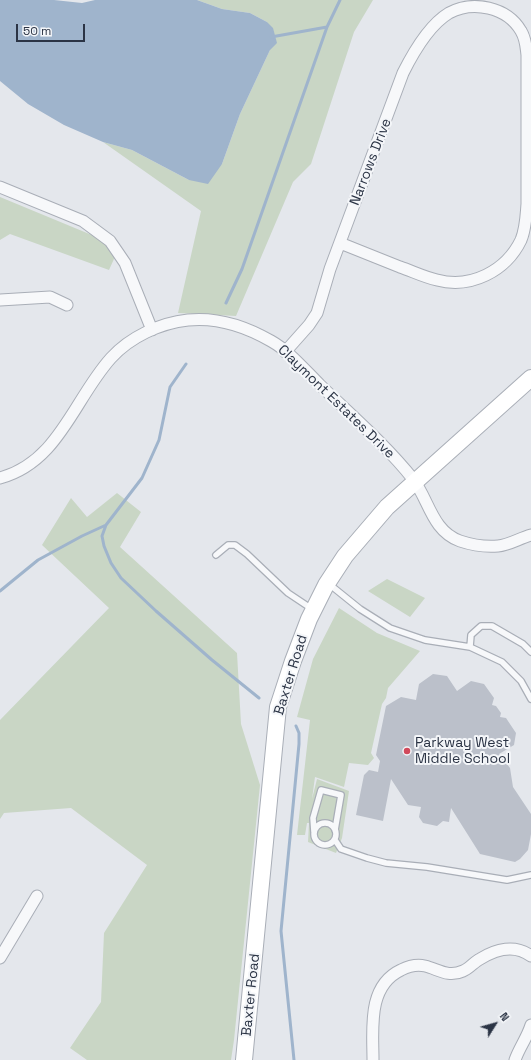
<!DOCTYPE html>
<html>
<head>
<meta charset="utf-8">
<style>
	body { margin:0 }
	#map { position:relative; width:531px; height:1060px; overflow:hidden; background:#e4e7ec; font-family:"Space Grotesk",sans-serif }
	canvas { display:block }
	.north { position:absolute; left:475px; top:1004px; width:40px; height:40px; -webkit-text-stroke:3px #f4f6f9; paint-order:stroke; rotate:53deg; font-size:11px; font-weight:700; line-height:16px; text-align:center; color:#2b3445 }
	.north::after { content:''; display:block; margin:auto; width:14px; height:18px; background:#2b3445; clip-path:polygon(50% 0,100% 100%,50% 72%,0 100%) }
	.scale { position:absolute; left:16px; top:24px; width:69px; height:18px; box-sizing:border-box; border:2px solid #2b3445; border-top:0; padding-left:5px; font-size:12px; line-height:14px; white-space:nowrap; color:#2b3445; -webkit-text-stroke:3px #f4f6f9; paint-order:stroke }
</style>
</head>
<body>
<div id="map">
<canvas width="531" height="1060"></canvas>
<div class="north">N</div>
<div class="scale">50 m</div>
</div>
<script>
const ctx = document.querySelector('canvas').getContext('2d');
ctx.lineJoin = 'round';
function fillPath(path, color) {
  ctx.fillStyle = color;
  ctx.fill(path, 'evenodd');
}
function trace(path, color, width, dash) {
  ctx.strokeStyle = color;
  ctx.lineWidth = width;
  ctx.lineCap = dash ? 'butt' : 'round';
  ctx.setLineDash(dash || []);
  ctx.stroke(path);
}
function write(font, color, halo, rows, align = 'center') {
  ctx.font = font + ' "Space Grotesk",sans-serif';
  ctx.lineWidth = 4;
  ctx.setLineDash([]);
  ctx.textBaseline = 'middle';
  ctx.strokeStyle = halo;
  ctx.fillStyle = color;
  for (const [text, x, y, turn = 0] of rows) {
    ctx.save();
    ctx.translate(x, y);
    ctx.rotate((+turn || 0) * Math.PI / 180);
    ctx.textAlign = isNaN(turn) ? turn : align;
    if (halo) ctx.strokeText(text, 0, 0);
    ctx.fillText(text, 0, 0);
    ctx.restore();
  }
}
fillPath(new Path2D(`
	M197 0H373L354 32 311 164 293 182 236 316 178 313 201 211 103 142 132 150 189 180 222 164 240 114 270 50 267 22 250 13 222 9Z
	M0 197 99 238 118 250 109 270 10 234 0 240Z
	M117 493 141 512 120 547 237 653 241 724 260 785 234 1040 231 1060H87L70 1048 101 1002 104 933 147 865 71 808 4 813 0 819V720L109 608 42 545 71 498 87 517Z
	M387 579 425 598 410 617 368 591Z
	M339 608 377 633 420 651 388 688 386 698 382 704 371 753 374 758 368 765 349 763 344 787 315 777 312 799 317 779 349 791 342 838 336 853 308 842 309 823H307L305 835H297L310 720 297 717 313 659Z`), '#c9d6c5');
fillPath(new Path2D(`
	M0 0H54L82 3 95 0H197L222 9 250 13 267 22 273 28 277 43 270 50 240 114 222 164 208 184 189 180 132 150 103 142 64 125 28 104 0 81Z`), '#9fb4cc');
trace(new Path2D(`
	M271 37 327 27 340 0
	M226 303 242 269 327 27
	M186 364 170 387 159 440 142 478 106 525 102 536 104 546 111 563 121 578 156 611 212 660 259 698
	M0 591 38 560 82 536 106 525
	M294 1060 281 931 299 744V733L296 726`), '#9fb4cc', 3);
fillPath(new Path2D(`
	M433 674 447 676 457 691 471 681 484 684 494 698 492 705 496 706 501 713 500 717 506 718 516 733 514 745 499 754 510 768 513 787 531 814V834L528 850 520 859 515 862 480 854 451 808 449 822 443 821 437 826 423 823 419 817 421 807 408 805 391 779 383 821 356 815 364 775 369 770 378 772 380 761 376 755 386 706 401 697 416 700 419 684Z`), '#bbc0ca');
const lane = new Path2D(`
	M216 555 228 545H235L247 554 288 593 312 609
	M329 584 360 609 390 628 425 640 470 647
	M531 652 523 644 492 626H481L471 635 470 647 502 662 521 681 531 699
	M314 834a11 11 0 1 1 22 0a11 11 0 1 1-22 0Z
	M314 832 313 818 321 790 341 795 335 830
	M335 840 341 849 367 858 386 863 427 867 507 880 531 875`);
const street = new Path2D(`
	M0 187 83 221 110 241 125 263 152 330
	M0 300 50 297 67 305
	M285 352 309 325 317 313 330 269 403 73C413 53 429 25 449 13 473 0 507 7 521 31 526 39 526 47 527 55V204C526 216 526 228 521 240 506 271 471 289 437 280 424 277 412 271 400 267 380 259 360 251 340 243
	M0 478C59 462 74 399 111 358 130 337 160 323 188 320 217 317 245 326 271 341 289 351 305 370 320 385 351 415 386 445 413 479 429 500 432 531 460 541 472 545 486 547 498 546 509 545 520 538 531 535
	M0 958 37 896
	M373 1060C373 1029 367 986 401 970 409 966 416 964 425 966 438 969 448 978 463 971 469 969 474 962 480 959 496 949 515 944 531 956
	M515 1060C519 1048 527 1038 531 1025`);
const secondary = new Path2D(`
	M244 1060 278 707 293 661 309 619 326 585 345 556 387 507 531 378`);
trace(lane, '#a9aeb7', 8);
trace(street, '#a9aeb7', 13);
trace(secondary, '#a9aeb7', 18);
trace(lane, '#f7f8fa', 5.5);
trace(street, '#f7f8fa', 11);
trace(secondary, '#fff', 16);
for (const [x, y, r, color] of [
	[407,751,4,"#d1495b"]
]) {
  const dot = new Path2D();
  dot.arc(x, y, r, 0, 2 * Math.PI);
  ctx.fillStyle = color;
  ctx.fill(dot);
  trace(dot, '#f4f6f9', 1.5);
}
write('14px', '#2b3445', '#f4f6f9', [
	["Narrows Drive",371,162,-69],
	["Claymont Estates Drive",336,402,44],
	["Baxter Road",291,675,-73],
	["Baxter Road",251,995,-84]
]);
write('14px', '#2b3445', '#f4f6f9', [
	["Parkway West",415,743],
	["Middle School",415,759]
], 'left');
</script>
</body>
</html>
